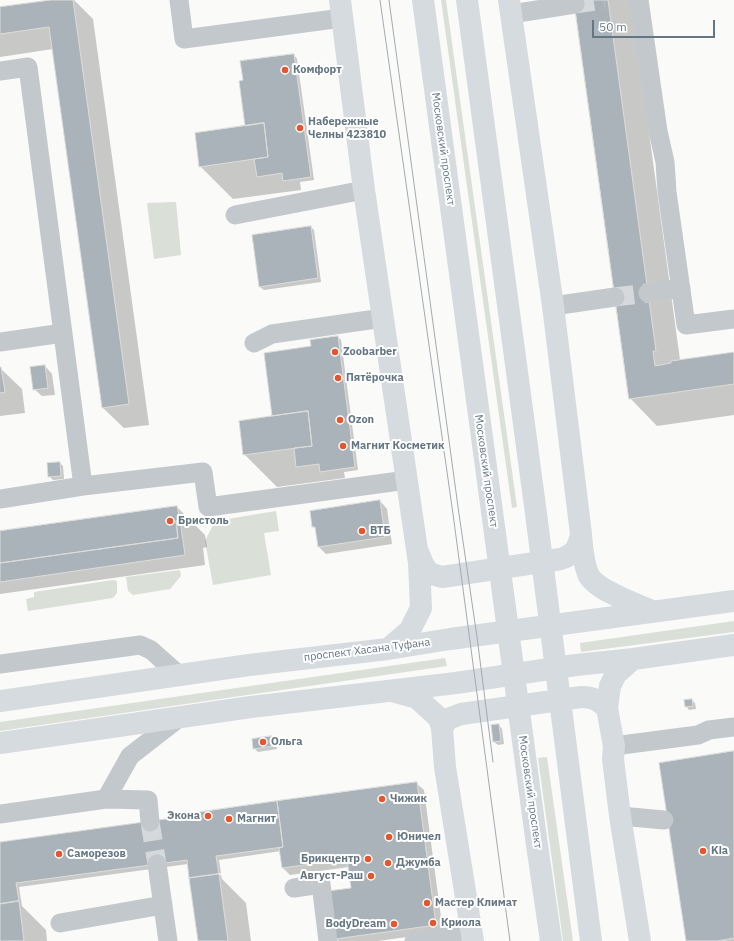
<!DOCTYPE html>
<html>
<head>
<meta charset="utf-8">
<style>
	body { margin:0 }
	#map { position:relative; width:734px; height:941px; overflow:hidden; background:#fafaf8; font-family:"IBM Plex Sans",sans-serif }
	canvas { display:block }
	.scale { position:absolute; left:592px; top:20px; width:123px; height:18px; box-sizing:border-box; border:2px solid #657683; border-top:0; padding-left:5px; font-size:12px; line-height:14px; white-space:nowrap; color:#657683; -webkit-text-stroke:3px #fff; paint-order:stroke }
</style>
</head>
<body>
<div id="map">
<canvas width="734" height="941"></canvas>
<div class="scale">50 m</div>
</div>
<script>
const ctx = document.querySelector('canvas').getContext('2d');
ctx.lineJoin = 'round';
function fillPath(path, color) {
  ctx.fillStyle = color;
  ctx.fill(path, 'evenodd');
}
function trace(path, color, width, dash) {
  ctx.strokeStyle = color;
  ctx.lineWidth = width;
  ctx.lineCap = dash ? 'butt' : 'round';
  ctx.setLineDash(dash || []);
  ctx.stroke(path);
}
function write(font, color, halo, rows, align = 'center') {
  ctx.font = font + ' "IBM Plex Sans",sans-serif';
  ctx.lineWidth = 4;
  ctx.setLineDash([]);
  ctx.textBaseline = 'middle';
  ctx.strokeStyle = halo;
  ctx.fillStyle = color;
  for (const [text, x, y, turn = 0] of rows) {
    ctx.save();
    ctx.translate(x, y);
    ctx.rotate((+turn || 0) * Math.PI / 180);
    ctx.textAlign = isNaN(turn) ? turn : align;
    if (halo) ctx.strokeText(text, 0, 0);
    ctx.fillText(text, 0, 0);
    ctx.restore();
  }
}
fillPath(new Path2D(`
	M441 0H446L517 507 512 508Z
	M176 202 181 255 154 259 147 203Z
	M276 511 279 531 264 533 271 575 213 585 205 541 215 521Z
	M180 570 181 576 170 589 133 595 128 591 126 577Z
	M113 580 117 581V593L113 598 28 611 26 599 34 597V592Z
	M734 621V632L581 652 580 643Z
	M445 658 447 666 0 731V722Z
	M547 757 573 941H563L538 758Z`), '#dadfd7');
fillPath(new Path2D(`
	M58 0H74L93 19 149 425 124 428 103 408 53 49 0 57V8Z
	M575 0H631L680 360 734 353V415L657 426 630 398Z
	M294 55 297 59 314 180 300 182 301 190 233 199 200 166 246 127Z
	M311 227 314 230 321 282 264 290 260 287Z
	M338 337 341 340 358 470 344 472 345 478 277 487 244 454 273 417 265 353 312 347ZM313 410 298 414V412Z
	M45 366 52 374 55 395 42 396 34 389Z
	M0 368 22 389 25 413 0 416Z
	M60 463 63 466 64 479 53 480 49 476Z
	M380 501 387 509 392 544 326 554 319 547 316 530 313 526Z
	M177 507 205 535 207 547 203 548 205 565 0 594V532Z
	M692 700 695 703 696 709 689 710 686 706Z
	M499 725 502 729 504 744 498 745 494 742Z
	M272 737 275 740 277 749 258 752 254 748Z
	M734 752V941H687Z
	M416 783 424 790 443 932 378 941H339L336 938 352 889 349 867 290 875 283 868 281 851 219 860 221 873 192 877V879L221 875 222 879 246 903 251 941H199L188 864 19 887 22 906 46 930 47 941H0V843L188 817Z`), '#0003');
const building = new Path2D(`
	M51 0H73L129 404 102 408 49 27 0 34V7Z
	M574 0H608L656 351H653L655 366 671 363V361L734 352V384L629 399Z
	M294 54 311 177 283 181 282 173 257 177 254 159 268 157 264 123 245 126 239 81 243 80 240 61Z
	M264 123 268 157 199 167 195 133Z
	M311 226 318 278 259 287 252 235Z
	M338 336 355 467 320 472 319 464 296 467 294 448 312 446 308 411 272 416 264 353 311 346 310 340Z
	M45 365 48 388 33 390 30 367Z
	M0 367H1L5 392 0 393Z
	M308 411 312 446 243 455 239 421Z
	M60 462 61 476 48 477 47 463Z
	M380 500 385 537 318 547 315 527H312L310 511Z
	M177 506 180 520 176 521 178 538 0 563V531Z
	M180 520 185 555 0 582V563L178 538 176 521Z
	M692 699 693 706 685 707 684 700Z
	M499 724 501 741 493 742 491 725Z
	M272 736 274 746 253 749 252 739Z
	M734 751V938L717 941H686L659 763Z
	M417 782 436 925 335 939 328 891 351 888 347 859 282 868 279 848 283 847 277 801Z
	M277 801 283 847 216 856 219 874 189 878 187 860 16 883 19 901 0 904V842L187 816V814Z
	M219 874 228 941H198L189 878Z
	M19 901 24 941H0V904Z`);
fillPath(building, '#aab3b9');
trace(building, '#dcdcda', 1);
trace(new Path2D(`
	M575 4 604 0
	M615 297 648 293
	M150 822 157 864`), '#d5d9db', 19, [19, 10]);
trace(new Path2D(`
	M179 0 184 39 342 18
	M639 0 658 131 665 162 667 192 686 325 734 319
	M511 14 575 4
	M0 71 28 67 83 486
	M235 215 364 190
	M648 293 681 288
	M553 306 615 297
	M0 342 63 333
	M254 343 272 334 383 318
	M0 499 83 486 203 472 208 507 407 480
	M0 664 140 645 151 650 179 675
	M614 746 698 735 709 730 734 727
	M106 799 130 756 179 718
	M0 814 106 799 148 800 150 822
	M620 816 664 820
	M157 864 168 941
	M294 888 321 884 328 941
	M60 923 163 905
	M414 941 472 932`), '#c3c8cc', 19);
trace(new Path2D(`
	M340 0 364 190 419 563 421 608 410 630 388 649
	M423 0 537 845 551 941
	M467 0 535 506 591 941
	M509 0 553 306 581 534C582 547 583 561 588 574 595 590 636 604 652 611
	M418 552 423 564 429 573 442 577 561 559C575 554 578 548 581 534
	M633 659 616 674 610 686 607 708 614 746 613 759 620 816 640 941
	M395 692 417 698 439 718 442 728 445 767 473 941
	M0 701 249 665 388 649 450 639 734 601
	M442 728 448 719 461 714 581 697C593 697 598 700 607 708
	M0 743 251 707 456 683 576 665 633 659 734 645`), '#d6dbdf', 22);
trace(new Path2D(`
	M380 0 453 514 510 941
	M389 0 459 514 477 637 493 762`), '#a2aab0', 1);
for (const [x, y, r, color] of [
	[285,70,4,"#e4572e"],
	[300,128,4,"#e4572e"],
	[335,352,4,"#e4572e"],
	[338,378,4,"#e4572e"],
	[340,420,4,"#e4572e"],
	[343,446,4,"#e4572e"],
	[170,521,4,"#e4572e"],
	[362,531,4,"#e4572e"],
	[263,742,4,"#e4572e"],
	[382,799,4,"#e4572e"],
	[208,816,4,"#e4572e"],
	[229,819,4,"#e4572e"],
	[389,837,4,"#e4572e"],
	[703,851,4,"#e4572e"],
	[59,854,4,"#e4572e"],
	[368,859,4,"#e4572e"],
	[388,863,4,"#e4572e"],
	[371,876,4,"#e4572e"],
	[427,903,4,"#e4572e"],
	[433,923,4,"#e4572e"],
	[394,924,4,"#e4572e"]
]) {
  const dot = new Path2D();
  dot.arc(x, y, r, 0, 2 * Math.PI);
  ctx.fillStyle = color;
  ctx.fill(dot);
  trace(dot, '#fff', 1.5);
}
write('bold 11px', '#657683', '#fff', [
	["Комфорт",293,70],
	["Набережные",308,122],
	["Челны 423810",308,135],
	["Zoobarber",343,352],
	["Пятёрочка",346,378],
	["Ozon",348,420],
	["Магнит Косметик",351,446],
	["Бристоль",178,521],
	["ВТБ",370,531],
	["Ольга",271,742],
	["Чижик",390,799],
	["Экона",200,816,"right"],
	["Магнит",237,819],
	["Юничел",397,837],
	["Kia",711,851],
	["Саморезов",67,854],
	["Брикцентр",360,859,"right"],
	["Джумба",396,863],
	["Август-Раш",363,876,"right"],
	["Мастер Климат",435,903],
	["Криола",441,923],
	["BodyDream",386,924,"right"]
], 'left');
write('11px', '#657683', '#fff', [
	["Московский проспект",443,149,82],
	["Московский проспект",486,471,82],
	["проспект Хасана Туфана",367,650,-7],
	["Московский проспект",530,792,82]
]);
</script>
</body>
</html>
